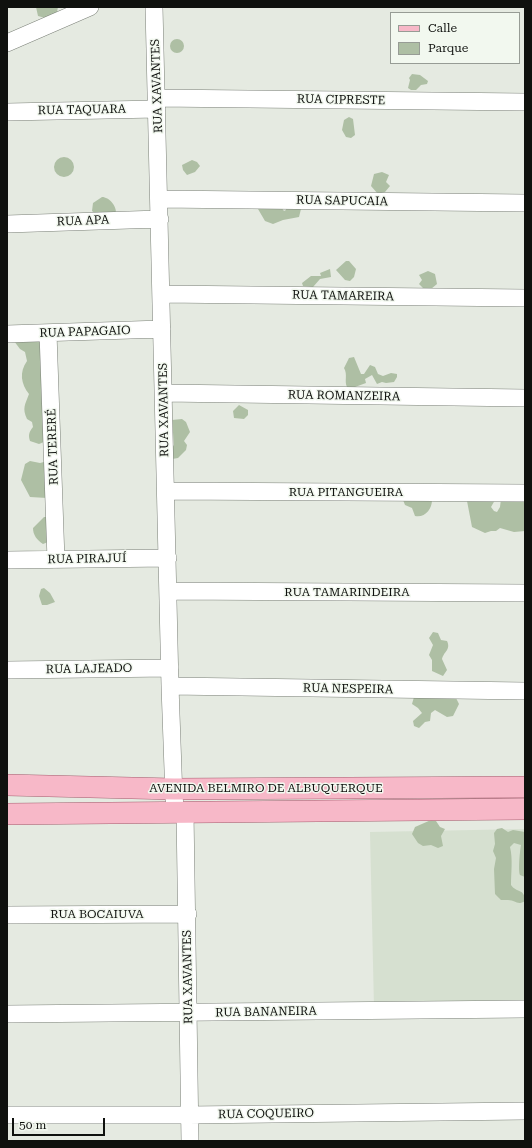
<!DOCTYPE html>
<html>
<head>
<meta charset="utf-8">
<style>
	body { margin:0 }
	#map { position:relative; width:532px; height:1148px; overflow:hidden; background:#e5eae1; font-family:"Roboto Serif",serif }
	canvas { display:block }
	.frame { position:absolute; inset:0; border:8px solid #0f110e; pointer-events:none }
	.legend { position:absolute; left:390px; top:12px; width:130px; height:52px; box-sizing:border-box; background:#f2f8ef; border:1px solid #979c95; margin:0; padding:5px 7px; list-style:none; font-size:12px; color:#0f110e }
	.legend li { display:flex; align-items:center; gap:8px; height:20px }
	.legend b { width:20px; border:1px solid #979c95 }
	.scale { position:absolute; left:12px; top:1118px; width:93px; height:18px; box-sizing:border-box; border:2px solid #0f110e; border-top:0; padding-left:5px; font-size:12px; line-height:14px; white-space:nowrap; color:#0f110e; -webkit-text-stroke:3px #f2f8ef; paint-order:stroke }
</style>
</head>
<body>
<div id="map">
<canvas width="532" height="1148"></canvas>
<div class="frame"></div>
<ul class="legend">
<li><b style="height:5px;background:#f7b8c8"></b>Calle</li>
<li><b style="height:11px;background:#aebfa4"></b>Parque</li>
</ul>
<div class="scale">50 m</div>
</div>
<script>
const ctx = document.querySelector('canvas').getContext('2d');
ctx.lineJoin = 'round';
function fillPath(path, color) {
  ctx.fillStyle = color;
  ctx.fill(path, 'evenodd');
}
function trace(path, color, width, dash) {
  ctx.strokeStyle = color;
  ctx.lineWidth = width;
  ctx.lineCap = dash ? 'butt' : 'round';
  ctx.setLineDash(dash || []);
  ctx.stroke(path);
}
function write(font, color, halo, rows, align = 'center') {
  ctx.font = font + ' "Roboto Serif",serif';
  ctx.lineWidth = 3;
  ctx.setLineDash([]);
  ctx.textBaseline = 'middle';
  ctx.strokeStyle = halo;
  ctx.fillStyle = color;
  for (const [text, x, y, turn = 0] of rows) {
    ctx.save();
    ctx.translate(x, y);
    ctx.rotate((+turn || 0) * Math.PI / 180);
    ctx.textAlign = isNaN(turn) ? turn : align;
    if (halo) ctx.strokeText(text, 0, 0);
    ctx.fillText(text, 0, 0);
    ctx.restore();
  }
}
fillPath(new Path2D(`
	M525 829V1004L374 1007 370 832Z`), '#d6e0d0');
fillPath(new Path2D(`
	M36 7H58L57 12 49 19 38 16Z
	M170 46a7 7 0 1 1 14 0a7 7 0 1 1-14 0Z
	M412 74 420 75 428 81 427 84 421 85 416 90H411L408 88 410 80 409 78Z
	M349 117 353 119 355 135 351 138 346 137 342 130 344 120Z
	M54 167a10 10 0 1 1 20 0a10 10 0 1 1-20 0Z
	M192 160 197 162 200 166 195 172 187 175 183 170 182 165Z
	M382 172 389 175 386 182 390 186 385 192 378 194 371 186 374 174Z
	M102 197C109 197 117 206 116 214L98 216 92 211 93 203Z
	M285 202 301 209 299 217 283 220 273 224 265 221 258 209 256 208 281 207 284 211 286 210Z
	M346 261H349L356 269 354 277 350 281 345 280 336 270Z
	M330 269 331 277 320 279 313 287 303 286 302 283 311 276H321L320 273Z
	M428 271 435 274 437 284 431 289 423 288 419 284 422 280 419 275Z
	M44 328V351L40 353 42 358 54 438 39 444 30 441C28 435 29 432 33 427L32 422 27 419C22 408 25 405 29 394 21 384 19 372 27 361L25 352 20 349 14 341Z
	M354 357 361 374H364L370 365 375 367 378 374 383 376 391 373 397 374V377L394 382 386 383 382 382 377 384 372 375 365 379 366 383 355 387H347C344 381 348 375 344 368L349 358Z
	M239 405 248 410V415L244 419 234 418 233 411Z
	M182 419 186 422 190 432 184 441 187 445 186 450 178 458 172 459 168 453 174 445 172 420Z
	M52 460 47 498 30 497 21 480 25 464 30 461 40 463Z
	M525 498V531L514 532 500 528 496 531H491L485 533 472 527 467 501 495 500 491 507 494 511 497 512 500 507 501 499Z
	M403 500H432C432 509 425 518 415 516L412 508 405 505Z
	M44 517H49L48 542 43 544C37 540 33 535 33 528Z
	M44 588 50 593 55 602 47 605H42L39 596 41 589Z
	M433 632 438 633 441 640 447 641C451 650 444 651 442 659L447 670 443 676 432 671V660L429 655 433 645 429 638Z
	M455 696 459 704 453 716 447 717 435 710 431 713 430 721 425 722 419 728 414 726 413 721 422 713 418 708 412 704 414 697Z
	M431 820 436 821 440 827 445 829 441 836 443 846 438 848 431 845 423 846 418 843 412 834 415 827Z
	M502 828 508 832 513 830 525 832V877L520 875C518 870 520 850 521 845L514 843 510 847C513 859 511 873 511 885 516 893 525 888 525 901 517 906 516 900 508 900 505 900 503 900 501 900L495 894 494 869 496 858 493 851 495 844 494 833 497 829Z`), '#aebfa4');
const minor = new Path2D(`
	M154 7 170 686 174 798 176 812
	M7 43 90 7
	M157 98 525 102
	M7 112 157 109
	M159 199 525 203
	M7 224 160 219
	M162 294 525 298
	M48 333 56 560
	M7 334 162 329
	M164 393 525 398
	M166 491 525 493
	M7 560 168 558
	M169 591 525 593
	M7 670 170 668
	M170 686 525 691
	M185 812 190 1141
	M7 915 188 914
	M7 1014 525 1009
	M7 1115H189L525 1111`);
const major = new Path2D(`
	M7 785 174 789 525 787
	M7 814 525 809`);
trace(minor, '#7b8078', 18);
trace(major, '#a35f6f', 22);
trace(minor, '#fff', 17);
trace(major, '#f7b8c8', 21);
write('12px', '#0f110e', '#f2f8ef', [
	["RUA XAVANTES",157,86,-92],
	["RUA CIPRESTE",341,100,1],
	["RUA TAQUARA",82,110,-1],
	["RUA SAPUCAIA",342,201,1],
	["RUA APA",83,221,-2],
	["RUA TAMAREIRA",343,296,1],
	["RUA PAPAGAIO",85,332,-2],
	["RUA ROMANZEIRA",344,396,1],
	["RUA XAVANTES",164,410,-91],
	["RUA TERERÉ",53,447,-92],
	["RUA PITANGUEIRA",346,492],
	["RUA PIRAJUÍ",87,559,-1],
	["RUA TAMARINDEIRA",347,592],
	["RUA LAJEADO",89,669,-1],
	["RUA NESPEIRA",348,689,1],
	["AVENIDA BELMIRO DE ALBUQUERQUE",266,788],
	["RUA BOCAIUVA",97,914],
	["RUA XAVANTES",188,977,-91],
	["RUA BANANEIRA",266,1012,-1],
	["RUA COQUEIRO",266,1114,-1]
]);
</script>
</body>
</html>
